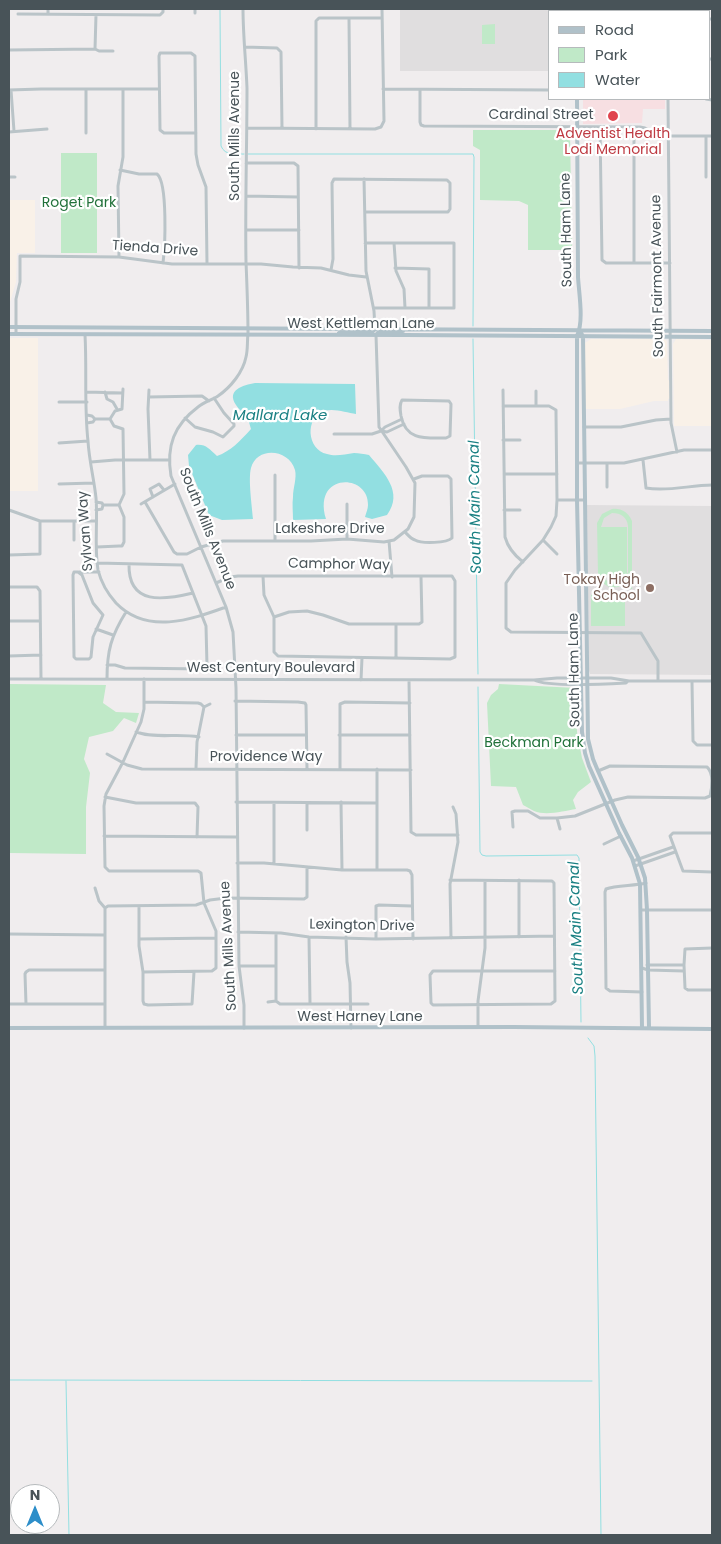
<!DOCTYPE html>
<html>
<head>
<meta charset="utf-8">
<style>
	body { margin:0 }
	#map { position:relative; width:721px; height:1544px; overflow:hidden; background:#f0edee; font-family:Poppins,sans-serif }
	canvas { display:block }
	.frame { position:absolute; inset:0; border:10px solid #485358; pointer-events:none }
	.legend { position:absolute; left:548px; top:10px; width:162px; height:90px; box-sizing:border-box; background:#fff; border:1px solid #b6babc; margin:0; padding:6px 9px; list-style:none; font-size:15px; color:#485358 }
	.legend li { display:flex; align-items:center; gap:10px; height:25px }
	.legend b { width:25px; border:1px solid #b6babc }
	.north { position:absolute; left:10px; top:1484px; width:50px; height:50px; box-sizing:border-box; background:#fff; border:1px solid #b6babc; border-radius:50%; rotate:0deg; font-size:14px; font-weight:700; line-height:20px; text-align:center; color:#485358 }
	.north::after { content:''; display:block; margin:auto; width:18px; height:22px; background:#2d8ec9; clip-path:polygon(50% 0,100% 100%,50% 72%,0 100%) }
</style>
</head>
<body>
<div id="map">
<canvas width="721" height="1544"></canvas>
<div class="frame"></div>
<ul class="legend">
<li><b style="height:6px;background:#b0c1c9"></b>Road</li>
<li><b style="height:14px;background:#c0e9c8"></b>Park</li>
<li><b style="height:14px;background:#92dfe1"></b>Water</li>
</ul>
<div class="north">N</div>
</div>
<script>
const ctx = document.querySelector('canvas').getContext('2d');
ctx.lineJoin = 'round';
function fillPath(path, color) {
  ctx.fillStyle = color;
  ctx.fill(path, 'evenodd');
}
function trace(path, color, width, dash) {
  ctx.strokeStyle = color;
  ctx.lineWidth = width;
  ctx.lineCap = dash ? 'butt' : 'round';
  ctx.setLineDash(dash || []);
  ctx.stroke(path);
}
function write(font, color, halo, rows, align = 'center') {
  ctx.font = font + ' Poppins,sans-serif';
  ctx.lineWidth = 4.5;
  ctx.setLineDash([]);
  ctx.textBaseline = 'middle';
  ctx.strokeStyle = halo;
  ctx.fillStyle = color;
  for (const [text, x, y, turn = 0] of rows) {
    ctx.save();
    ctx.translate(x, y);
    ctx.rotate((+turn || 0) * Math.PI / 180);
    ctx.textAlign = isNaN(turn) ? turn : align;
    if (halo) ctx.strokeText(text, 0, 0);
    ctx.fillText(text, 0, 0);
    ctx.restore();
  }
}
fillPath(new Path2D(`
	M9 200H35V253H17L16 282 10 302 9 320Z
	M9 338H38V491H9Z
	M591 339H664L667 341 668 380 671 381V398L668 399V401H654L620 409H585V343Z
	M676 339 712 340V426H674L673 344Z`), '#f9f1e8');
fillPath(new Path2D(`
	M400 9H570V11H550V71H400Z
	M587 505 712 506V675L590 674 589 671Z`), '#e0dedf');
fillPath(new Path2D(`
	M583 99H665V109H643L642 123 583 124Z`), '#f7dfe2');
fillPath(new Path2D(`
	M495 24V44H482V25Z
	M473 130H567L570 132 572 250H528V205L519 201 480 200V150L473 146Z
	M61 153H97V253H61Z
	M612 509C621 508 628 512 632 521V589H628V582C616 591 604 589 598 575L597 523 602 514ZM612 513C621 513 627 517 628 526V572C624 585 609 587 602 575L627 574V527H601L604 518Z
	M591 595H625V626H591Z
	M9 684 106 685 103 703 116 712 139 713 136 723 124 718 113 731 89 737 84 759 90 773 86 807V854L9 853Z
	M499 684 576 688 577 732 582 758 591 782 578 792 573 800 576 809C564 811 546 816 534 811 530 809 527 807 523 805L516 787 491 786 487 703 491 695 498 689Z`), '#c0e9c8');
fillPath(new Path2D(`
	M255 383 355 384 356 414C347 413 334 408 325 411 304 417 307 450 327 454 336 457 345 454 354 453 359 453 364 454 369 455 384 473 404 492 387 515L372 519 365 517C366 513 368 509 368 505 369 473 312 472 326 519L293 520C293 512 292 504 293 497 293 488 297 478 295 470 289 449 257 446 251 468 248 479 252 506 253 519L222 520 209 515 189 466 188 455 196 445C206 444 209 449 217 456 231 451 240 441 251 429 250 426 249 421 247 418 244 413 239 410 236 405 226 390 243 385 255 383Z`), '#92dfe1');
trace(new Path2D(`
	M220 9 221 146C225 156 236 154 244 154
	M248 154H473L474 157 473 326
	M473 339 478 674
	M478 687 480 852 482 855 486 856 577 855 579 858 581 1022
	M588 1038 594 1046 595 1056 601 1535
	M9 1380 592 1381
	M66 1381 69 1535`), '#92dfe1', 1);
trace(new Path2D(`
	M48 9V14
	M243 9C243 35 246 62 247 88 247 146 245 204 246 262 247 286 248 310 248 334 247 342 248 349 246 357 243 372 231 387 218 396 212 400 204 402 198 407 174 425 166 446 171 476L226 607 233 632 236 688 239 966 244 1005V1028
	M667 9V11
	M195 13V9
	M18 14 160 15 163 12V9
	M349 18 350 129
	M710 19H712
	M245 47 277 48 281 52 282 128
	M95 49 96 15
	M9 50 95 49 99 51H113
	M710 59H712
	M383 89 550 90
	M9 90 41 89H159
	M11 90 14 131
	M420 90V122L421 125 424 126 640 127 645 128 663 136H712
	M668 99 671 423 677 452
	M706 99 712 100
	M600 127 602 260 606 263H670
	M634 127V262
	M247 128 375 129 381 127 384 121 382 9
	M316 129V21L319 18H382
	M9 132 47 129
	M86 133V89
	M196 133H164L160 130 159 56 160 53H191L195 56 196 154 198 165 206 187 207 264
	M246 163H294L298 166 299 268
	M120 170 139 174H157C168 183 165 248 163 263
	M9 177H15
	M706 177V136
	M364 179 366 271 374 311 375 329
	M246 196 298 197
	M246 230H299
	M365 243H454V308H374
	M394 243 396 271 404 289 405 308
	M119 257 118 186 123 157V89
	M395 268 429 269V308
	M331 270 333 259 332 183 334 179 447 180 450 183V209L448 212H365
	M16 334V299L20 282V256L119 257 172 264H261L293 267 321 268 349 275 366 277
	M85 335C87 370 84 406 88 441 89 460 94 479 96 498 98 521 94 546 98 570 101 582 108 594 116 603 147 635 190 620 226 607
	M149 390 148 409 150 460
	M503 390 505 537C508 548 514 555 523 562
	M536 391V406
	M87 392 122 393
	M105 392 107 399 113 402 117 409
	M149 397 202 396 209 401
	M402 400 449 401 451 404 450 436 446 438C426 438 406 441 401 416 400 410 399 405 402 400Z
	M59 402H87
	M503 406H549L556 410V414L557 500 556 516 551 527 543 540 515 570 506 583V628L511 632 641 633 658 661V681
	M87 415 92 416 95 419H110
	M185 418 195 427 213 432 223 437 234 426V424L224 413 214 398
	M87 423 93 422 95 419
	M584 427H621L656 420 671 419
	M381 431 385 427 402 419
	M334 434H372L381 431 387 432 404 424
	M503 440H520
	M59 443 88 441
	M643 460 646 488C668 492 690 485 712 485
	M91 462 115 460H169
	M577 463H624L684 450H712
	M607 463V487
	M504 474H557
	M59 484 94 483
	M153 497 150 489 159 484 164 490
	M557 500H584
	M96 502 102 503 103 505 102 509 96 510
	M145 502 174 552 177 554H187L201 547 223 541H311L347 539 384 542 394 540 408 529 414 517 415 483 406 467 379 427 376 335
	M141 504 175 484
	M103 505H119
	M9 510 40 521H96
	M504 510H520
	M74 521V540
	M405 532C408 535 411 539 415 540 422 544 447 543 452 538L451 479 448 476H422L414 479
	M347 539V504
	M543 540 557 554
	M275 541V475
	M389 541 392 577
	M97 547 119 546H122L124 542V517L119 505 124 494 123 429 114 426 110 419 115 411 122 409 123 389
	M9 555 40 554V521
	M97 563 182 565 206 626 207 666 205 669 125 668 115 665H107
	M129 564C128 606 164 600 193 593
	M74 572H78L82 575 93 603 103 615 93 637 91 657 89 659H76L74 657 73 575Z
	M79 572H99
	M216 583 230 577 238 576H452L455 581V657L450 659 278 656 274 652V617L264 595 263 576
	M9 587H37L40 591 41 679
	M274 617 289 612 307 611 323 615 349 624H419L422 622 421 577
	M9 621H40
	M96 629 113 635
	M9 656 41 655
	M396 658V624
	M9 679 534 680 557 678H611L629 681H712
	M107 679C107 651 111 636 126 612
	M361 680 362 658
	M409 680 411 832 416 835H458
	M534 680C547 687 608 684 626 683L628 681
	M692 682 693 741 697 745H712
	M235 701 298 702 305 703 306 705 307 769
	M144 702 198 703 201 704 204 707
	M204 707 210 704
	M136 732C156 739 178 733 199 737
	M236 735H306
	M339 735H410
	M107 754 127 765 142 769 411 770
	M196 768 197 742 204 707
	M340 769V704L345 702 410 703
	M377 769V870
	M105 797 136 803H195L198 807 197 837
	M236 802 376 803
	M341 802 342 870
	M557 818 560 829
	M513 827 512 812 515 811H528L540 818H557L575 816 615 800 628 797 705 798 710 796C712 788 714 773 707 767L610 766 598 771
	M307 830V803
	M712 833H673L670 836 683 871 712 872
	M104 836 236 837
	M604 844 621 836
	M633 861 673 847
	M237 863H264L342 870H407L410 871 412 875 413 939
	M274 864V803
	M635 866 675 852
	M450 880 552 881 554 883 555 1001 551 1004 433 1005 431 1003 430 975 433 971H555
	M519 880V937
	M95 888 99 901 105 908
	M139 906V946L143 972V1001L144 1004 148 1005 192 1004 194 972
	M105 908 108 906 196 905 210 900 226 898 304 899 307 897V867
	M105 908V1027
	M641 910H712
	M238 932 281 933 309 937 376 939 554 936
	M276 933V1001
	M9 934 104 935
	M309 937 310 1003
	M346 937 347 962 350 983 351 1028
	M451 938 450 884 458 842 456 814 453 807
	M139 939 216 938
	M376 939V906L379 905 412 906
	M712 948 685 949 684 965 685 988 688 990H712
	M647 965H684
	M239 966H276
	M642 968 648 970 684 971
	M143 972 212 971 216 968V931L204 903 201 873 198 871H109L105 867 104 806 106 794 123 762 141 722 144 709V679
	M642 992 610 991 606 988 605 892 606 889C616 885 634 886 646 883
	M268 1002 276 1001 280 1004H368
	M9 1004H105
	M26 1004 25 974 26 972 29 970H105
	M478 1027V1001L485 948V881`), '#bac4c8', 3);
trace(new Path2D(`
	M576 9V11
	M577 99 578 277C579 294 584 321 577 336V500L582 732 585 753 589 766 619 833 632 858 640 884 642 1028
	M9 327 712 331
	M579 330 583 336 588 739 593 759 598 771 622 825 638 857 645 878 647 910 649 1028
	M339 333 342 332 373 331 375 329
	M9 334 406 335 712 337
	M376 335 379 332 403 331
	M9 1028 514 1027 712 1029`), '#b0c1c9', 4);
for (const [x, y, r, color] of [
	[613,116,6,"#e0444e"],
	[650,588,5,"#8d6e63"]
]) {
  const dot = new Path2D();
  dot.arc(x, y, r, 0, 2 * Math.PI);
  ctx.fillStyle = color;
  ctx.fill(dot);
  trace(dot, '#fff', 2);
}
write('14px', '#485358', '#fff', [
	["Cardinal Street",541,115],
	["South Mills Avenue",235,136,-90],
	["South Ham Lane",567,230,-91],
	["Tienda Drive",155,249,4],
	["South Fairmont Avenue",658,276,-91],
	["West Kettleman Lane",361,324],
	["South Mills Avenue",207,529,68],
	["Lakeshore Drive",330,529],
	["Sylvan Way",86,531,-94],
	["Camphor Way",339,565,1],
	["West Century Boulevard",271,668],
	["South Ham Lane",575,670,-91],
	["Providence Way",266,757],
	["Lexington Drive",362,926,1],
	["South Mills Avenue",229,946,-93],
	["West Harney Lane",360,1017]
]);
write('14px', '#be3a42', '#fff', [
	["Adventist Health",613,134],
	["Lodi Memorial",613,150]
]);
write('14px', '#21713a', '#fff', [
	["Roget Park",79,203],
	["Beckman Park",534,743]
]);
write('14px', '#785e54', '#fff', [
	["Tokay High",640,580],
	["School",640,596]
], 'right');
write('italic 15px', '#1a8083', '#fff', [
	["Mallard Lake",280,416],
	["South Main Canal",476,507,-91],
	["South Main Canal",577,928,-92]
]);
</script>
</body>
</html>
